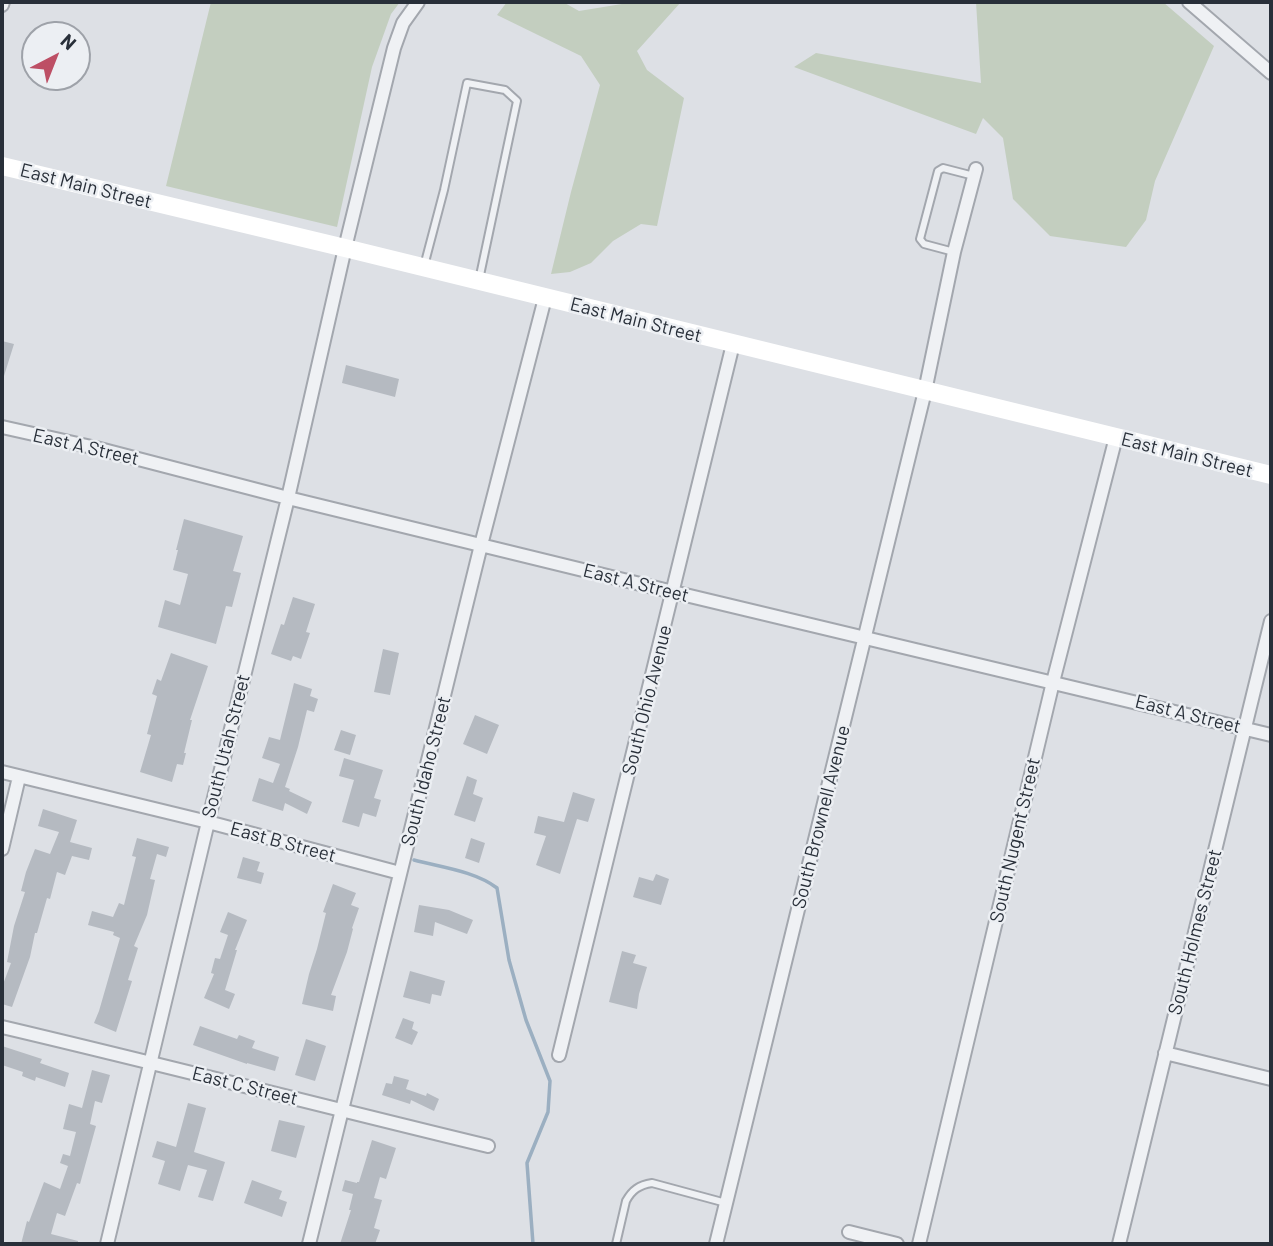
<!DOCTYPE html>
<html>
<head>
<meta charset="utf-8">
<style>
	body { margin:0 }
	#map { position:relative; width:1273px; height:1246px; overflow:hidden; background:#dde0e5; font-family:Barlow,sans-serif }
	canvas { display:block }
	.frame { position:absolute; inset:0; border:4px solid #282f39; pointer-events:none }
	.north { position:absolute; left:21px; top:21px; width:70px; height:70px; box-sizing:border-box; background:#eceff3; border:2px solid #9ea2a9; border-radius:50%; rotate:42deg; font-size:19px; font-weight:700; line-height:28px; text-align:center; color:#282f39 }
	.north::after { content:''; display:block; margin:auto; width:24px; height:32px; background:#bd4f65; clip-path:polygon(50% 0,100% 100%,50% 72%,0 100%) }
</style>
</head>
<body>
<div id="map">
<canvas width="1273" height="1246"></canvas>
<div class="frame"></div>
<div class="north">N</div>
</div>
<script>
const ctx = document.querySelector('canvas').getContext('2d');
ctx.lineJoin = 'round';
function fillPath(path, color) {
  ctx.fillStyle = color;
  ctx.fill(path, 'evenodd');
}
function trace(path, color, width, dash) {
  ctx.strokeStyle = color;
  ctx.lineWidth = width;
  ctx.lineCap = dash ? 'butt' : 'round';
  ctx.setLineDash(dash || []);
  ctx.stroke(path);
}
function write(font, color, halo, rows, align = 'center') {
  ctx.font = font + ' Barlow,sans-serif';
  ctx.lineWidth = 5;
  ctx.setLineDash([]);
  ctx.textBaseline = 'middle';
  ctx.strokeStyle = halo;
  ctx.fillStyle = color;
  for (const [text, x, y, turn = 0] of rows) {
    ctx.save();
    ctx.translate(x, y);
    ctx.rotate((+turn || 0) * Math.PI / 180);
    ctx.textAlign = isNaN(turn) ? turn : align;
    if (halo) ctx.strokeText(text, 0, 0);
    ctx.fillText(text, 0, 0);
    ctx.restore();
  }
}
fillPath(new Path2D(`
	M211 2H400L391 14 372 67 337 227 166 186Z
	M507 2H563L579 11 634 2H681L637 51 647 70 684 98 657 226 641 224 613 241 591 263 570 272 551 274 571 192 600 85 581 56 497 15Z
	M976 2H1163L1214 46 1155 181 1146 220 1126 247 1050 236 1013 199 1003 138 983 118 976 134 794 67 816 53 981 83Z`), '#c3cebf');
trace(new Path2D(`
	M414 860C440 867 475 871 497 888L509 960 526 1020 550 1081 548 1112 527 1163 533 1244`), '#9bafc1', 3.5);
fillPath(new Path2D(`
	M2 341 14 344 4 376 2 375Z
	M346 365 399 379 395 397 342 383Z
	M184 519 243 536 233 571 241 573 232 607 226 606 216 644 158 627 165 600 180 605 188 574 173 570 178 550H176Z
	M293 597 315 604 306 632 310 633 301 659 293 656 291 661 271 654 281 624 284 625Z
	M383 649 399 653 390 695 374 692Z
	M171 653 208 666 190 720H192L184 753H186L183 765 177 764 172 782 140 772 151 735 147 734 157 696 152 694 157 679 161 681Z
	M294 683 312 689 310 696 318 699 314 712 307 710 298 747 285 787 290 789 289 791 312 802 307 814 285 803 283 811 252 801 259 778 273 783 280 764 262 758 269 737 280 740Z
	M475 715 499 725 487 754 463 744Z
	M341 730 356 735 350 755 334 750Z
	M344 758 383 770 374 798 381 800 376 817 363 813 359 827 342 822 354 780 339 776Z
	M467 776 477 780 473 794 483 798 475 822 454 815Z
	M573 792 595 799 588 822 577 819 560 874 536 865 546 836 534 833 538 816 564 822Z
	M43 809 77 820 70 842 92 848 89 860 72 856 65 875 57 872 50 899 47 898 37 933H35L30 957 12 1007 2 1004V987L11 963 7 962 14 926 25 892 21 891 26 872 35 849 50 854 59 832 38 826Z
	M137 838 169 847 166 857 157 854 150 879 155 880 147 915 134 946 138 948 128 980 132 981 116 1032 94 1023 99 1011 120 938 113 935 114 932 88 925 92 911 113 917 119 903 124 905 136 857 132 856Z
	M471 838 485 843 479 863 465 858Z
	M243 857 260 862 257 871 264 873 261 884 237 878Z
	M656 874 669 879 661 905 633 897 639 877 653 881Z
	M333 884 356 893 351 905 359 908 352 928 353 929 347 952 331 995 336 996 333 1011 302 1004 309 974 317 949 326 913 323 912Z
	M419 905 449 910 473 920 467 934 435 922 433 936 414 932Z
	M228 912 247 920 235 950H237L225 990 235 994 229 1009 204 998 214 974 211 973 215 958 220 959 228 935 220 932Z
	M622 951 636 955 633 963 647 967 639 994 637 1009 609 1002Z
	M410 971 445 981 441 996 432 994 430 1004 403 997Z
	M403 1018 414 1022 412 1029 418 1032 412 1045 395 1038Z
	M200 1026 237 1039 239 1035 255 1041 252 1048 279 1057 275 1071 247 1063V1064L193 1045Z
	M306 1039 326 1046 315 1081 295 1075Z
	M2 1046 42 1059 40 1063 69 1073 65 1087 36 1077 35 1081 22 1076 23 1072 2 1065Z
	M92 1070 110 1075 102 1103 95 1101 90 1124 96 1126 80 1184 77 1183 65 1216 57 1213 51 1234 78 1241V1244H21L27 1221 29 1222 44 1182 60 1189 68 1166 60 1163 63 1154 70 1156 76 1132 63 1129 69 1104 82 1108Z
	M394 1076 409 1080 406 1089 426 1096 427 1093 439 1099 434 1111 411 1100 410 1104 382 1095 386 1083 392 1084Z
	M188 1103 206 1108 194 1152 225 1162 213 1201 198 1197 207 1170 188 1165 180 1191 158 1184 165 1161 152 1157 157 1141 176 1147Z
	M279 1120 305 1126 296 1158 271 1151Z
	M372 1140 396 1148 386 1179 380 1177 374 1198 382 1200 374 1228 380 1230 375 1244H340L351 1210H349L353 1194 342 1191 345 1180 357 1183V1182H359Z
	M252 1180 282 1191 279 1199 287 1202 282 1217 244 1203Z`), '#b5bac1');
const lane = new Path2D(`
	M954 252 924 244 920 239 938 171 943 168 974 176
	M424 266 444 190 467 83 505 90 517 101 479 280
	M616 1244 626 1201C632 1190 639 1185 652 1183L726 1203`);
const street = new Path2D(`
	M1189 2 1271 73
	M2 5 3 2
	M2 427 96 448 288 498 673 592 1271 735
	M2 772 208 822 400 873
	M2 849 19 777
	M2 1027C164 1065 326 1107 488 1146
	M1165 1053 1271 1079
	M559 1055 733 344
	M849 1232 897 1244
	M107 1244 208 822 288 498 345 248 394 48 403 23 418 2
	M309 1244 481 545 545 298
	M716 1244 925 391 954 252 976 169
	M919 1244 1053 682 1116 437
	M1119 1244 1271 621`);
trace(lane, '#a3a7ae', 10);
trace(street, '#a3a7ae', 16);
trace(lane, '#eff1f4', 6);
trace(street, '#eff1f4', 12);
trace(new Path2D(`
	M2 166 345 248 1271 475`), '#fff', 18);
write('19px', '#282f39', '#eceff3', [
	["East Main Street",86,186,14],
	["East Main Street",636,320,14],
	["East A Street",86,447,13],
	["East Main Street",1187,455,14],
	["East A Street",636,583,14],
	["South Ohio Avenue",647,700,-76],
	["East A Street",1188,714,14],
	["South Utah Street",226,746,-76],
	["South Idaho Street",426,771,-76],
	["South Brownell Avenue",821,817,-76],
	["South Nugent Street",1015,840,-77],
	["East B Street",283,842,15],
	["South Holmes Street",1195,932,-76],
	["East C Street",245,1086,14]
]);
</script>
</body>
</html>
